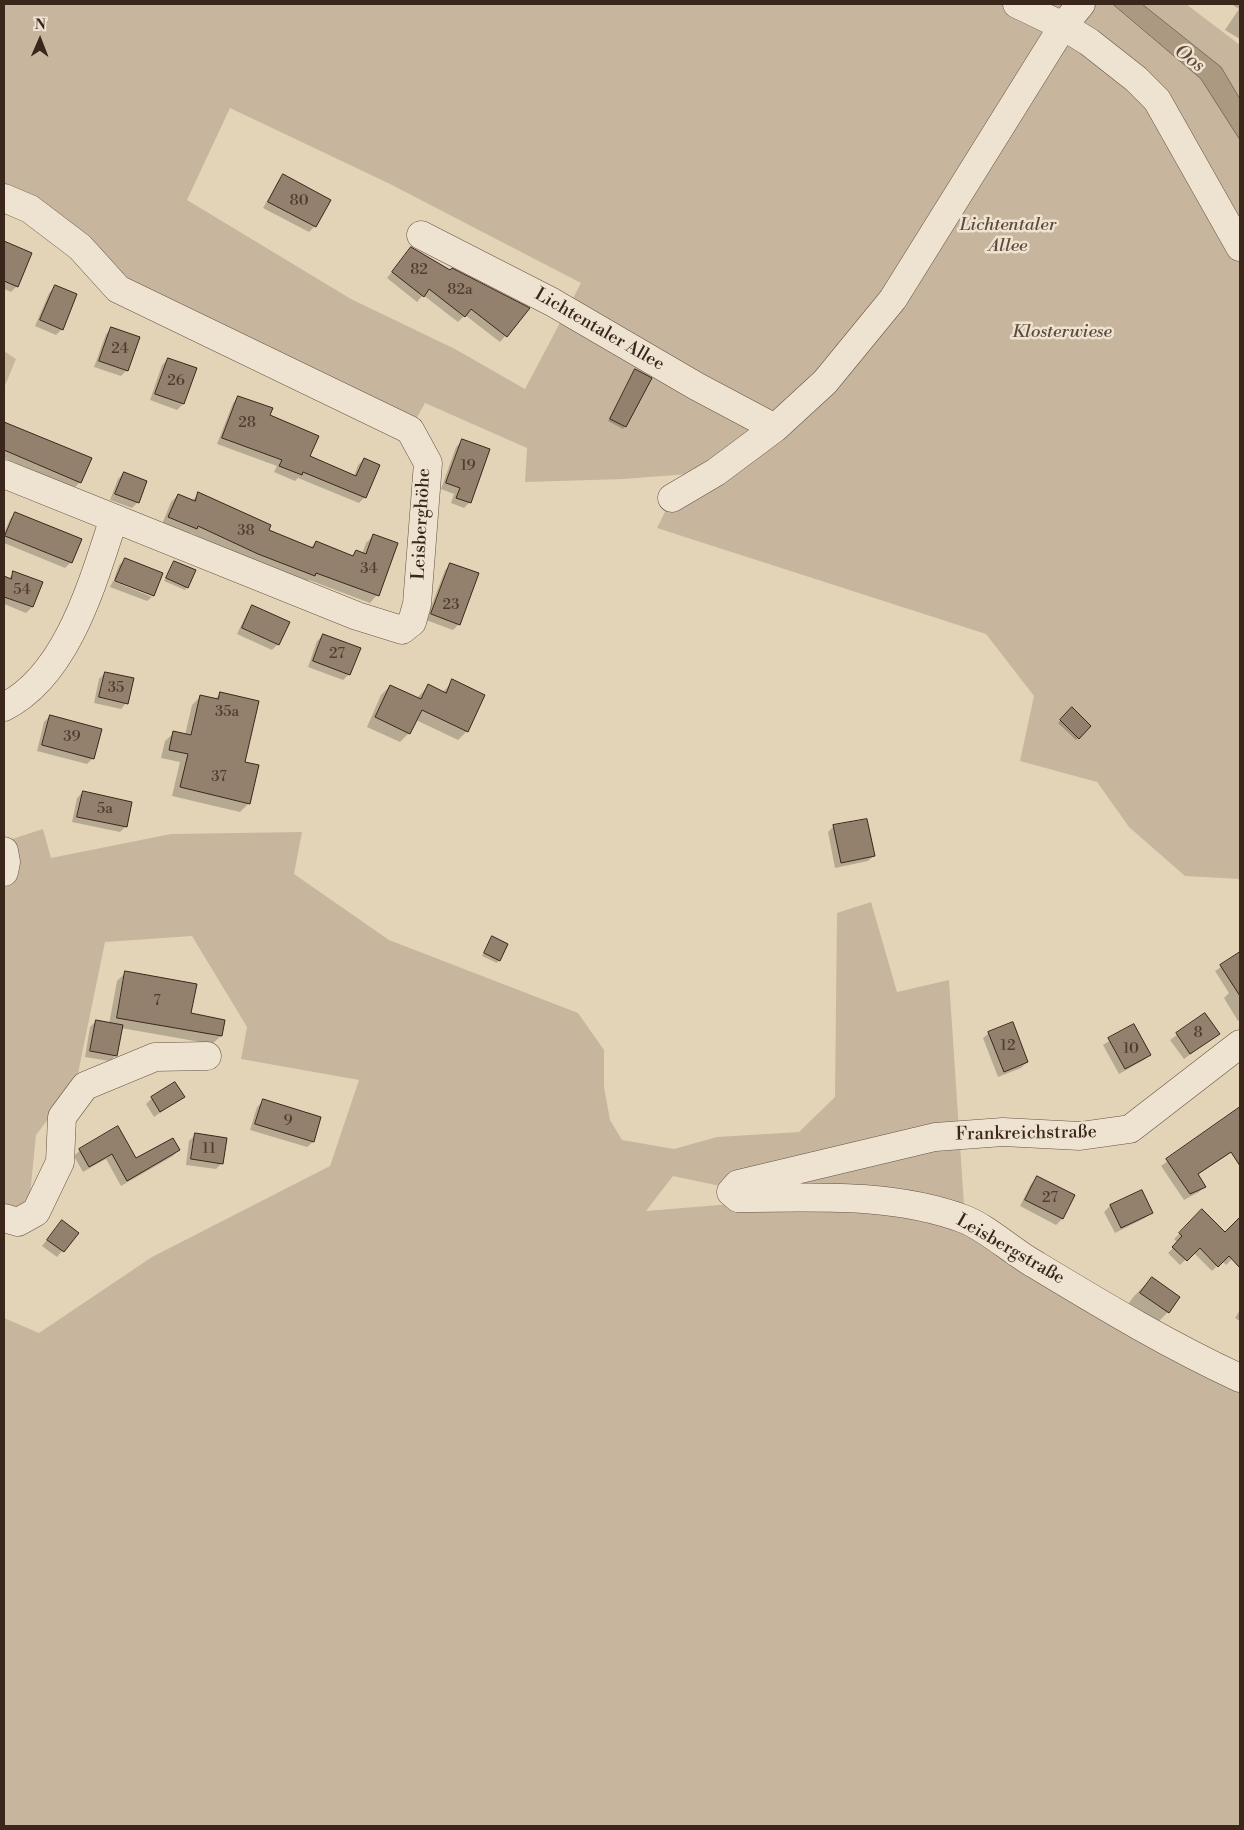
<!DOCTYPE html>
<html>
<head>
<meta charset="utf-8">
<style>
	body { margin:0 }
	#map { position:relative; width:1244px; height:1830px; overflow:hidden; background:#e4d4b7; font-family:"Libre Bodoni",serif }
	canvas { display:block }
	.frame { position:absolute; inset:0; border:5px solid #3b261c; pointer-events:none }
	.north { position:absolute; left:15px; top:15px; width:50px; height:50px; -webkit-text-stroke:4px #ede3d0; paint-order:stroke; rotate:1deg; font-size:14px; font-weight:700; line-height:20px; text-align:center; color:#3b261c }
	.north::after { content:''; display:block; margin:auto; width:18px; height:22px; background:#3b261c; clip-path:polygon(50% 0,100% 100%,50% 72%,0 100%) }
</style>
</head>
<body>
<div id="map">
<canvas width="1244" height="1830"></canvas>
<div class="frame"></div>
<div class="north">N</div>
</div>
<script>
const ctx = document.querySelector('canvas').getContext('2d');
ctx.lineJoin = 'round';
function fillPath(path, color) {
  ctx.fillStyle = color;
  ctx.fill(path, 'evenodd');
}
function trace(path, color, width, dash) {
  ctx.strokeStyle = color;
  ctx.lineWidth = width;
  ctx.lineCap = dash ? 'butt' : 'round';
  ctx.setLineDash(dash || []);
  ctx.stroke(path);
}
function write(font, color, halo, rows, align = 'center') {
  ctx.font = font + ' "Libre Bodoni",serif';
  ctx.lineWidth = 5;
  ctx.setLineDash([]);
  ctx.textBaseline = 'middle';
  ctx.strokeStyle = halo;
  ctx.fillStyle = color;
  for (const [text, x, y, turn = 0] of rows) {
    ctx.save();
    ctx.translate(x, y);
    ctx.rotate((+turn || 0) * Math.PI / 180);
    ctx.textAlign = isNaN(turn) ? turn : align;
    if (halo) ctx.strokeText(text, 0, 0);
    ctx.fillText(text, 0, 0);
    ctx.restore();
  }
}
fillPath(new Path2D(`
	M4 4H1113L1201 79 1240 140V879L1185 876 1129 827 1097 782 1020 761 1034 696 986 634 657 528 672 498 714 472 624 479 525 482 527 448 425 403 410 430 179 320 4 198ZM230 108 390 184 581 283 525 389 455 349 351 299 187 200Z
	M1142 4H1186L1240 45V99L1221 67Z
	M4 351 16 359 4 388Z
	M43 829 51 858 171 834 302 832 294 874 389 940 578 1013 604 1050V1087L610 1120 622 1140 674 1149 717 1137 799 1132 835 1097 837 913 871 902 897 992 949 980 965 1220 1240 1378V1826H4V1318L39 1333 152 1257 330 1166 359 1080 241 1059 247 1027 192 936 105 942 76 1083 36 1135 30 1195 17 1211 4 1210V872L9 840ZM673 1176 776 1198 719 1205 646 1211Z`), '#c7b69d');
const water = new Path2D(`
	M1113 4H1142L1221 67 1240 99V140L1201 79Z`);
fillPath(water, '#ab9982');
trace(water, '#7e6b59', 1);
fillPath(new Path2D(`
	M1231 4H1240V39L1225 30 1239 9Z
	M283 175 329 200 314 227 309 232 263 208 278 181Z
	M6 244 17 286 11 292 4 289V246Z
	M406 254 450 271 528 309 500 342 465 315 458 322 423 295 417 302 387 278Z
	M55 287 62 329 56 335 35 326 49 293Z
	M112 328 127 370 121 376 94 367 106 334Z
	M168 359 195 368 183 404 177 410 150 400 162 365Z
	M636 370 625 426 623 429 608 421Z
	M238 397 268 416 309 457 354 476 358 465 364 459 365 497 359 503 298 478 295 481 274 472 277 466 217 444 233 403Z
	M4 423 90 459 80 482 74 488 4 458Z
	M462 441 470 502 464 508 451 503 454 494 441 489 456 447Z
	M124 473 146 481 137 503 132 508 110 500 118 479Z
	M199 494 267 530 310 548 316 542 351 557 356 551 362 554 366 543 373 536 377 595 370 603 309 580 307 582 250 561 191 533 188 535 162 524 171 502 178 495 191 501Z
	M16 513 71 562 65 568 4 543V533L10 519Z
	M125 560 162 574 152 597V594L114 579 119 565Z
	M174 562 187 587 185 590 164 581Z
	M451 564 459 624 453 630 426 620 445 570Z
	M14 573 41 582 32 607 26 613 4 604V578L8 579Z
	M113 581 152 597 147 601 110 587Z
	M253 607 278 644 272 650 237 634 247 613Z
	M323 635 349 674 343 680 308 667 317 641Z
	M105 673 126 703 121 709 94 703 99 679Z
	M453 681 467 731 458 740 416 720 409 733 400 742 367 727 381 695 390 686 417 698 428 686 442 693Z
	M220 694 243 763 249 803 240 812 172 796 180 762 161 758 165 741 174 733 185 735 192 705 201 696 215 699Z
	M1072 709 1089 726 1076 740 1058 723Z
	M50 716 93 758 87 764 37 751 44 722Z
	M83 792 126 826 120 832 72 822 77 798Z
	M834 826 874 856 868 861 835 868 828 832Z
	M492 937 499 960 497 963 482 956Z
	M1240 954V1019L1238 1021 1224 998 1229 993 1215 971Z
	M126 972 190 1014 221 1036 212 1044 121 1028 116 1055 110 1061 85 1057 90 1027 96 1021 109 1024 117 981Z
	M1205 1014 1218 1034 1184 1059 1170 1040Z
	M1133 1026 1150 1054 1144 1060 1119 1074 1103 1045Z
	M989 1033 1027 1062 1021 1068 998 1077 983 1038Z
	M183 1097 154 1117 146 1104 152 1098Z
	M263 1101 313 1142 307 1147 250 1130 257 1107Z
	M1240 1108V1147L1197 1175 1205 1186 1199 1192 1184 1200 1161 1166Z
	M118 1128 136 1160 179 1150 173 1156 121 1186 106 1159 83 1172 74 1156 80 1150Z
	M195 1135 222 1163 216 1169 186 1165 189 1141Z
	M1037 1178 1073 1196 1062 1219 1056 1225 1020 1206 1031 1184Z
	M1141 1192 1151 1212 1145 1218 1115 1233 1104 1212 1110 1206Z
	M1202 1211 1225 1233 1240 1219V1255L1238 1253 1226 1265 1222 1261 1212 1271 1193 1252 1180 1265 1168 1253 1178 1243 1174 1239Z
	M56 1228 77 1233 57 1257 42 1246Z
	M1152 1278 1168 1312 1150 1330 1123 1311 1134 1296Z
	M1240 1310V1321L1235 1318Z`), '#0003');
const building = new Path2D(`
	M283 174 331 200 316 227 268 202Z
	M4 241 32 253 18 287 4 281Z
	M411 247 450 270 452 268 530 308 507 337 471 309 465 317 429 289 424 297 392 272Z
	M55 285 77 294 63 330 40 320Z
	M111 327 140 337 128 371 99 361Z
	M168 358 197 368 184 404 155 394Z
	M635 369 652 378 626 427 610 419Z
	M238 396 273 408 270 415 319 436 310 456 356 476 364 458 380 465 366 498 303 472 302 475 279 466 282 460 222 438Z
	M4 422 92 458 81 483 4 450Z
	M462 439 490 449 471 503 456 498 460 488 446 483Z
	M124 472 147 481 139 503 115 494Z
	M198 492 271 525 269 530 313 548 316 541 353 556 356 550 366 554 373 534 398 543 379 596 316 573 315 576 258 554 198 526 197 529 168 517 178 494 195 501Z
	M15 512 82 539 72 563 5 536Z
	M125 558 163 573 154 596 115 581Z
	M174 561 196 570 188 588 166 578Z
	M450 563 479 573 460 625 431 614Z
	M13 571 43 582 33 607 4 597V576L11 579Z
	M252 605 290 622 279 645 242 628Z
	M323 634 361 648 350 675 313 661Z
	M105 672 134 678 128 704 99 697Z
	M452 679 485 695 468 732 422 710 410 734 375 717 390 685 421 699 428 684 446 693Z
	M220 692 259 701 245 762 259 765 250 804 180 787 188 754 169 750 173 731 191 735 200 695 218 699Z
	M1072 707 1091 726 1079 739 1060 720Z
	M50 715 102 729 94 759 42 745Z
	M83 791 132 802 127 827 77 817Z
	M867 819 875 856 841 863 833 825Z
	M492 936 508 944 500 961 484 953Z
	M1240 952V996L1220 965Z
	M125 971 197 984 191 1013 225 1020 222 1036 117 1018Z
	M1205 1013 1220 1034 1190 1054 1176 1033Z
	M96 1020 123 1025 117 1056 90 1051Z
	M1013 1022 1028 1062 1004 1072 988 1032Z
	M1134 1024 1151 1055 1125 1069 1108 1038Z
	M175 1082 185 1097 160 1112 151 1097Z
	M263 1099 321 1117 314 1142 255 1124Z
	M1240 1107V1166L1231 1152 1198 1174 1206 1187 1190 1194 1166 1159Z
	M118 1126 136 1158 173 1138 180 1150 127 1181 112 1154 89 1167 79 1149Z
	M195 1133 227 1138 223 1164 191 1159Z
	M1037 1176 1075 1195 1063 1219 1025 1200Z
	M1142 1190 1153 1213 1121 1228 1110 1205Z
	M1202 1209 1225 1232 1240 1217V1268L1229 1256 1218 1267 1200 1248 1187 1261 1172 1247 1182 1236 1179 1233Z
	M62 1220 79 1233 64 1252 47 1240Z
	M1152 1277 1180 1297 1169 1313 1140 1293Z`);
fillPath(building, '#93806d');
trace(building, '#3b261c', 1);
const minor = new Path2D(`
	M1017 4 1063 26 1089 42 1136 79 1157 100 1240 247
	M4 198 30 209 80 247 118 289 410 430 428 463 417 604 412 622 402 630 357 616 4 474
	M421 235 552 302 696 386 775 428
	M672 498 716 472 775 428 825 382 893 299 1063 26 1081 4
	M4 707C68 675 93 581 114 518
	M4 851 6 862 4 872
	M1240 1044 1130 1129 1080 1136 1003 1132 935 1137 738 1184 731 1192 738 1198C814 1198 891 1192 964 1219 985 1227 1011 1250 1031 1262 1099 1303 1168 1345 1240 1378
	M4 1218 18 1222 36 1212 60 1162 62 1117 85 1086 155 1057 207 1056`);
trace(minor, '#655243', 29);
trace(minor, '#ede3d0', 28);
write('15px', '#513c30', null, [
	["80",299,201],
	["82",419,270],
	["82a",460,290],
	["24",120,349],
	["26",176,381],
	["28",247,423],
	["19",468,466],
	["38",246,531],
	["34",369,569],
	["54",22,590],
	["23",451,605],
	["27",337,654],
	["35",116,688],
	["35a",227,712],
	["39",72,737],
	["37",219,777],
	["5a",105,809],
	["7",157,1001],
	["8",1198,1033],
	["12",1008,1046],
	["10",1131,1049],
	["9",288,1121],
	["11",209,1149],
	["27",1050,1198]
]);
write('italic 18px', '#5e4a3c', '#ede3d0', [
	["Lichtentaler",1008,226],
	["Allee",1008,247],
	["Klosterwiese",1062,333]
]);
write('18px', '#3b261c', '#ede3d0', [
	["Lichtentaler Allee",599,330,30],
	["Leisberghöhe",422,524,-87],
	["Frankreichstraße",1026,1134,-1],
	["Leisbergstraße",1010,1250,30]
]);
write('italic 19px', '#5d483b', '#ede3d0', [
	["Oos",1189,59,37]
]);
</script>
</body>
</html>
